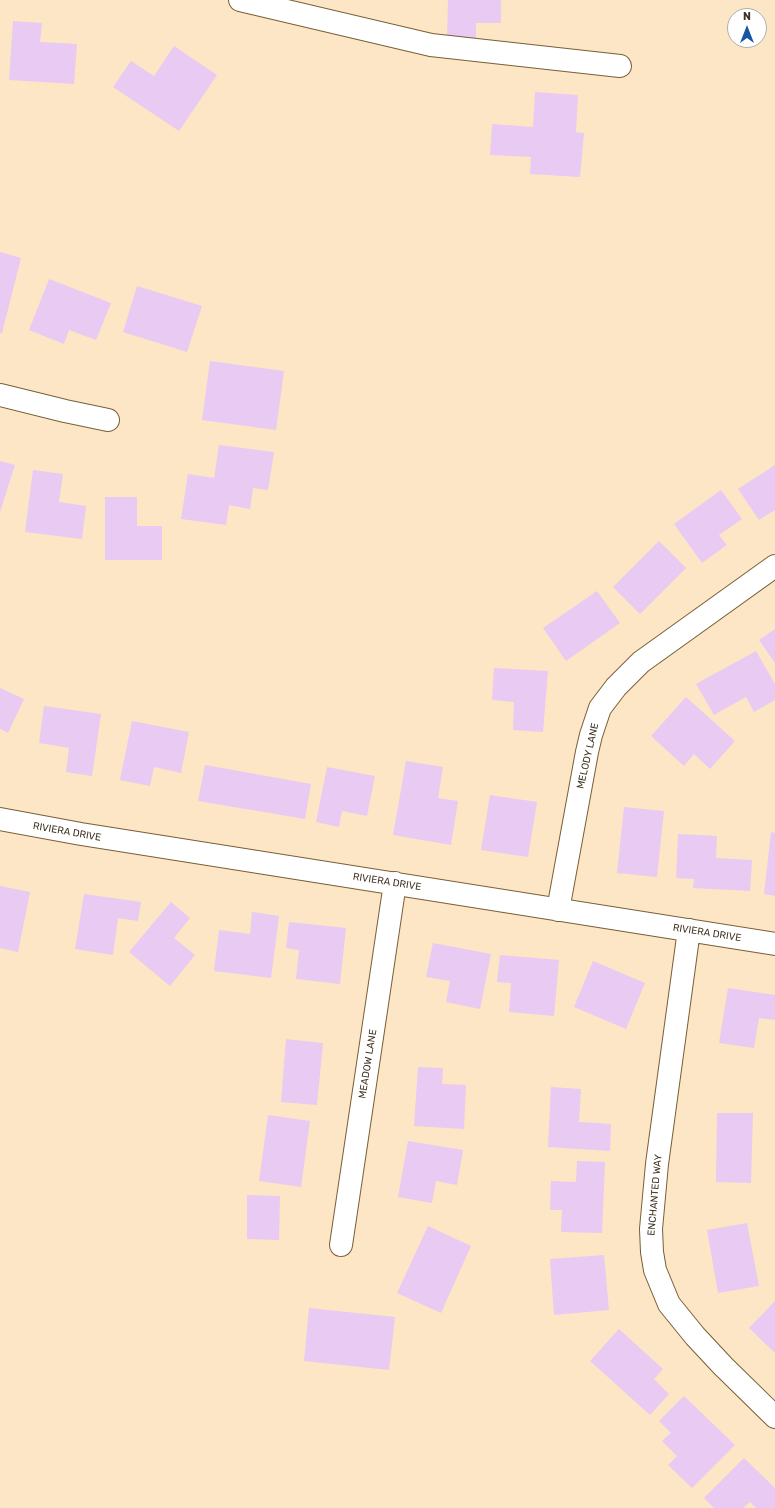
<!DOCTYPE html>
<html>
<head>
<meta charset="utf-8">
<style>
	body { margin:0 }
	#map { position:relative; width:775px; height:1508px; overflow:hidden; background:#fde6c5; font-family:Rubik,sans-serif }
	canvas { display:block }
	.north { position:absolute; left:727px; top:8px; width:40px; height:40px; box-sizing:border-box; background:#fff; border:1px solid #b2aea7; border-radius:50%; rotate:0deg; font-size:11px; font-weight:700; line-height:16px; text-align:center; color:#3f3423 }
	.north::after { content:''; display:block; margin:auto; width:14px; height:18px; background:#1955a6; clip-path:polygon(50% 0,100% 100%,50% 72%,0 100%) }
</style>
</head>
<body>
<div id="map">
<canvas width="775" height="1508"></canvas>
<div class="north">N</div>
</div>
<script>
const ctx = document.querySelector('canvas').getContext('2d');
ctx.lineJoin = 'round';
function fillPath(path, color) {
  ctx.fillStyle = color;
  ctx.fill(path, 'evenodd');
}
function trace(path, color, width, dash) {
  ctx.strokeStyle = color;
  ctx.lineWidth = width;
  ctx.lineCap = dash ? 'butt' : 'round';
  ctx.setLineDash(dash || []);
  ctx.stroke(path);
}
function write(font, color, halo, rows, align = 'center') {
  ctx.font = font + ' Rubik,sans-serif';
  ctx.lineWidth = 3;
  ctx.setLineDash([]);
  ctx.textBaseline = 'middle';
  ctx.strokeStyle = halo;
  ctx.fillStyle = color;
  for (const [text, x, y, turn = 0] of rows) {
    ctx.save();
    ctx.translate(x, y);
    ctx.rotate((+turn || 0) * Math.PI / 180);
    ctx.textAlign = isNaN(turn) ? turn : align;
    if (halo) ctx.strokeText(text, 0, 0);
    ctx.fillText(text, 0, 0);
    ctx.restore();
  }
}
fillPath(new Path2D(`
	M448 0H501V23H476V40L447 39Z
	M13 21 42 23 40 42 77 44 74 84 9 80Z
	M174 46 217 75 179 131 113 87 131 61 154 76Z
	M535 92 578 95 576 132 584 133 580 177 530 174 531 157 490 155 492 124 533 127Z
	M0 252 21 258 2 333H0Z
	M49 279 111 303 96 340 69 330 64 344 29 330Z
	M137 286 202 306 187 352 123 332Z
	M210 361 284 371 276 430 202 420Z
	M219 445 274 452 268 490 253 488 250 509 229 505 226 525 181 519 188 474 214 478Z
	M0 461 15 465 0 512Z
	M775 465V510L759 520 738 489Z
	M33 470 63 474 59 502 86 506 82 539 25 532Z
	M721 490 742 519 719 535 727 545 702 563 674 524Z
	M105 497H137V526H162V560H105Z
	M659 541 686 568 640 614 613 587Z
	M597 591 620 623 566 661 543 628Z
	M775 629V663L759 640Z
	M756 651 775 684V700L754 712 746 697 714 715 696 684Z
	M494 668 548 671 543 732 513 730 514 702 492 700Z
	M0 688 24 699 8 733 0 729Z
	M686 697 735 741 710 769 694 754 684 766 651 736Z
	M44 706 101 714 92 776 66 772 69 748 39 743Z
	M132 721 189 732 181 773 154 767 150 786 120 780Z
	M406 761 443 767 438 798 458 801 451 845 393 835Z
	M205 765 311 784 305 819 198 801Z
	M327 767 375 776 367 816 342 811 339 827 316 822Z
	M490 795 537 802 528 857 481 850Z
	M624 807 664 811 657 877 617 873Z
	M771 832 775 833V896L764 894Z
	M678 834 717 836 716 858 752 860 750 891 693 888 694 879 676 878Z
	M0 886 30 892 18 952 0 948Z
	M84 894 141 902 138 921 118 918 113 955 75 949Z
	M171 902 190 918 174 938 195 955 170 986 129 952Z
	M252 912 279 916 271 978 214 971 219 930 250 934Z
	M289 922 346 928 340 984 296 979 299 950 286 948Z
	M433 943 491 954 480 1009 446 1002 450 981 426 977Z
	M500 955 559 960 554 1016 509 1012 511 983 497 982Z
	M593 961 645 983 626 1029 574 1007Z
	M728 988 775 995V1020L759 1018 754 1048 719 1043Z
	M286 1039 323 1043 317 1105 281 1102Z
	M418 1067 443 1068 442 1084 466 1085 464 1129 414 1126Z
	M551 1087 581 1089 579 1122 611 1124 610 1151 548 1147Z
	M717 1113H753L751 1183 716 1182Z
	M268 1115 310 1121 301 1187 259 1181Z
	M408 1141 463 1150 457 1185 436 1181 432 1203 398 1197Z
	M577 1161 605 1162 602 1233 561 1232 562 1210H550L551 1181 576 1182Z
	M247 1195 280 1196 279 1240 247 1239Z
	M747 1223 759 1286 718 1293 707 1230Z
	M428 1226 471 1246 441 1313 397 1293Z
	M604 1255 609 1310 554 1315 550 1259Z
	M775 1301V1353L749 1328Z
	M309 1308 395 1317 389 1370 304 1361Z
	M619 1329 663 1369 654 1379 669 1394 650 1415 590 1361Z
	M684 1396 735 1445 692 1488 668 1465 677 1456 662 1441 671 1433 659 1421Z
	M744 1458 775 1488V1508H756L750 1502 743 1508H714L704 1498Z`), '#e8caf2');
const minor = new Path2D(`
	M240 0 431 45 620 66
	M0 395 65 411 108 420
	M0 819 81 834 775 944
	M558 910 587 752 591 735 600 708 616 687 641 662 775 566
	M689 930 657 1164 651 1229 652 1252 655 1270 669 1304 695 1336 723 1366 775 1417
	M341 1245 395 883`);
trace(minor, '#785f38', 24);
trace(minor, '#fff', 22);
write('10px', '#3f3423', '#fff', [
	["MELODY LANE",588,756,-77],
	["RIVIERA DRIVE",67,832,10],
	["RIVIERA DRIVE",387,882,9],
	["RIVIERA DRIVE",707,933,9],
	["MEADOW LANE",368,1064,-81],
	["ENCHANTED WAY",655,1195,-85]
]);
</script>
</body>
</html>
